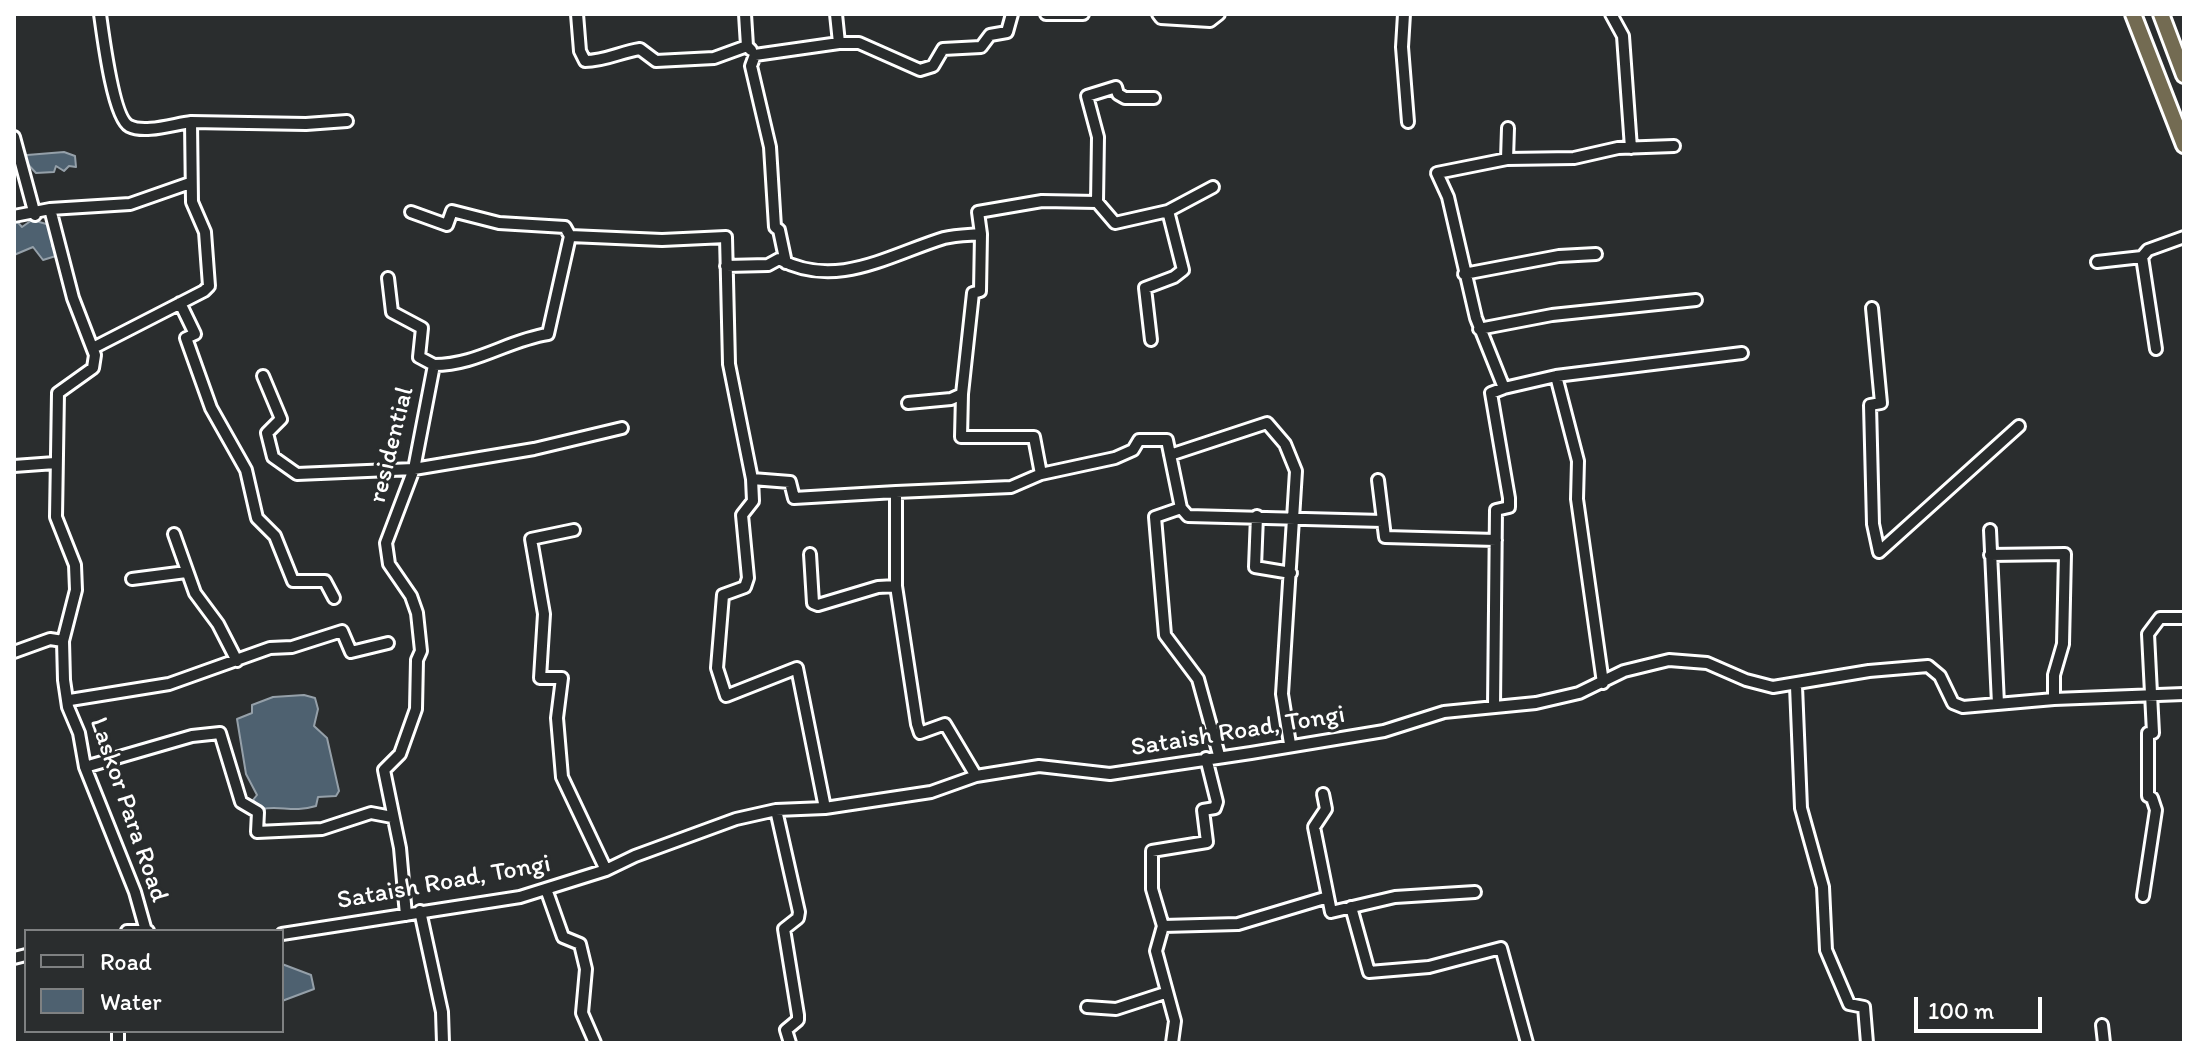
<!DOCTYPE html>
<html>
<head>
<meta charset="utf-8">
<style>
	body { margin:0 }
	#map { position:relative; width:2198px; height:1057px; overflow:hidden; background:#2a2d2e; font-family:Itim,sans-serif }
	canvas { display:block }
	.frame { position:absolute; inset:0; border:16px solid #fff; pointer-events:none }
	.legend { position:absolute; left:24px; top:929px; width:260px; height:104px; box-sizing:border-box; background:#2a2d2e; border:2px solid #7f8182; margin:0; padding:10px 14px; list-style:none; font-size:24px; color:#fff }
	.legend li { display:flex; align-items:center; gap:16px; height:40px }
	.legend b { width:40px; border:2px solid #7f8182 }
	.scale { position:absolute; left:1914px; top:997px; width:128px; height:36px; box-sizing:border-box; border:4px solid #fff; border-top:0; padding-left:10px; font-size:24px; line-height:28px; white-space:nowrap; color:#fff; -webkit-text-stroke:6px #2a2d2e; paint-order:stroke }
</style>
</head>
<body>
<div id="map">
<canvas width="2198" height="1057"></canvas>
<div class="frame"></div>
<ul class="legend">
<li><b style="height:10px;background:#2a2d2e"></b>Road</li>
<li><b style="height:22px;background:#4e6170"></b>Water</li>
</ul>
<div class="scale">100 m</div>
</div>
<script>
const ctx = document.querySelector('canvas').getContext('2d');
ctx.lineJoin = 'round';
function fillPath(path, color) {
  ctx.fillStyle = color;
  ctx.fill(path, 'evenodd');
}
function trace(path, color, width, dash) {
  ctx.strokeStyle = color;
  ctx.lineWidth = width;
  ctx.lineCap = dash ? 'butt' : 'round';
  ctx.setLineDash(dash || []);
  ctx.stroke(path);
}
function write(font, color, halo, rows, align = 'center') {
  ctx.font = font + ' Itim,sans-serif';
  ctx.lineWidth = 6;
  ctx.setLineDash([]);
  ctx.textBaseline = 'middle';
  ctx.strokeStyle = halo;
  ctx.fillStyle = color;
  for (const [text, x, y, turn = 0] of rows) {
    ctx.save();
    ctx.translate(x, y);
    ctx.rotate((+turn || 0) * Math.PI / 180);
    ctx.textAlign = isNaN(turn) ? turn : align;
    if (halo) ctx.strokeText(text, 0, 0);
    ctx.fillText(text, 0, 0);
    ctx.restore();
  }
}
const water = new Path2D(`
	M64 152 75 156 76 167 69 166 64 171 56 166 54 172 36 173 24 160 27 155Z
	M14 218 22 227 32 220 50 225 56 237 52 246 59 255 43 260 33 247 14 255Z
	M304 695 315 698 318 709 314 726 327 738 339 791 336 796 318 797 316 806C293 813 280 805 262 809L253 800 257 795 246 774 237 719 252 713V705L273 697Z
	M282 964 311 975 314 989 282 1001Z`);
fillPath(water, '#4e6170');
trace(water, '#95a0a9', 2);
const minor = new Path2D(`
	M100 14C103 35 113 117 129 126 145 134 174 124 191 122
	M577 14 580 51 585 61C606 61 620 52 640 49L656 61 714 58 747 46
	M745 14 747 46 751 50
	M836 14 839 43
	M1046 14H1083
	M1158 14 1161 18 1210 21 1219 14
	M1404 14 1402 47 1408 122
	M1611 14 1623 36 1631 148
	M14 137 35 215
	M1674 146 1618 148 1574 158 1507 159 1437 173 1448 197 1476 318 1504 388 1556 376 1742 353
	M1507 159 1508 128
	M1097 202 1115 223 1168 211 1183 270 1174 277 1145 288 1151 340
	M50 209 73 298 95 355 93 368 58 393 56 517 75 565 76 590 63 641 64 680 68 707 79 733 85 767 135 892 146 931
	M1168 211 1213 187
	M411 212 447 225 452 211 499 223 565 227 570 236 662 240 726 237 729 364 752 479 790 482 794 498 896 492V586L917 724 920 733 945 724 976 776
	M14 216 50 209 130 204 190 183
	M981 234 978 212 1042 201 1097 202 1098 137 1087 96 1116 87 1118 94 1125 98H1154
	M2142 257 2156 349
	M2097 262 2142 257 2148 250 2184 237
	M786 263 779 230 775 227 770 147 751 66 755 55 839 43H859L920 70 933 66 943 49 981 47 990 35 1007 32 1012 14
	M726 266 768 265 779 259C836 290 889 255 944 238 955 235 969 235 981 234L980 291 973 293 962 394 961 437H1034L1041 474
	M1464 274 1559 256 1596 254
	M388 278 392 312 422 328 419 357 434 365 414 469 386 543 389 564 411 596 417 613 421 651 417 660 416 709 400 754 384 770 400 848 406 915
	M180 303 195 334 186 338 211 408 246 470 257 518 275 536 293 581H325L334 598
	M1872 308 1881 403 1870 405 1873 524 1879 552 2019 426
	M1479 329 1552 315 1696 300
	M93 348 204 291 209 286 205 232 192 202 191 122 306 124 347 121
	M434 365C477 365 508 340 548 334L570 236
	M263 376 281 419 267 433 273 457 297 474 414 469 534 449 622 428
	M1556 376 1578 461 1577 499 1603 683
	M908 403 951 399 962 394
	M1170 455 1267 423 1285 444 1296 471 1282 694 1290 744
	M14 466 55 463
	M752 479 753 501 742 515 748 578 745 587 723 595 717 668 726 696 797 668 825 808
	M1378 480 1385 537 1496 540
	M896 492 1011 487 1041 474 1115 458 1133 450 1139 440H1167L1181 508 1155 517 1165 635 1198 679 1219 755
	M1181 508 1188 516 1383 521
	M1257 516 1255 567 1291 573
	M574 530 531 539 544 614 540 678H562L557 718 562 777 606 870
	M1990 530 1998 704
	M174 534 195 593 218 624 237 661
	M810 554 813 603 818 605 878 587 896 586
	M1990 555 2065 554 2063 644 2054 675V699
	M132 579 186 572
	M14 652 50 639 63 641
	M1796 686 1801 808 1823 887 1826 950 1849 1004 1864 1007 1867 1043
	M70 700 169 684 270 648 292 647 342 631 351 652 388 643
	M1494 706 1496 510 1509 507V498L1491 393 1504 388
	M85 767 192 736 220 733 241 802 258 812 257 832 322 829 371 813 392 817
	M1323 794 1326 809 1314 827 1328 897
	M776 810 799 912 798 918 784 929 798 1015V1020L786 1030 790 1043
	M546 889 563 937 580 944 586 969 582 1013 595 1043
	M2143 896 2156 810 2152 798 2148 796V733H2153L2148 634 2160 618H2184
	M1351 907 1369 972 1429 967 1501 948 1527 1043
	M420 911 442 1012 443 1043
	M1163 926 1238 924 1328 897 1331 912 1395 897 1475 892
	M127 931H148
	M282 934 520 897 606 870 635 856 736 819 776 810 825 808 931 792 976 776 1039 766 1110 774 1251 753 1384 731 1444 712 1536 703 1579 693 1624 671 1669 660 1707 663 1746 680 1773 687 1869 671 1928 666 1940 676 1953 703 1963 707 2054 699 2184 694
	M14 958 26 955
	M1087 1007 1116 1009 1165 993
	M2102 1025 2104 1043
	M118 1031V1043
	M1172 1043 1175 1021 1156 951 1163 926 1152 889V851L1207 842 1203 810 1215 808 1217 802 1206 758`);
const highway = new Path2D(`
	M2133 14 2184 145
	M2161 14 2184 75`);
trace(minor, '#fff', 16);
trace(highway, '#fff', 20);
trace(minor, '#2a2d2e', 10);
trace(highway, '#736b52', 14);
write('26px', '#fff', '#2a2d2e', [
	["residential",392,445,-76],
	["Sataish Road, Tongi",1238,732,-9],
	["Laskor Para Road",128,810,71],
	["Sataish Road, Tongi",444,883,-10]
]);
</script>
</body>
</html>
